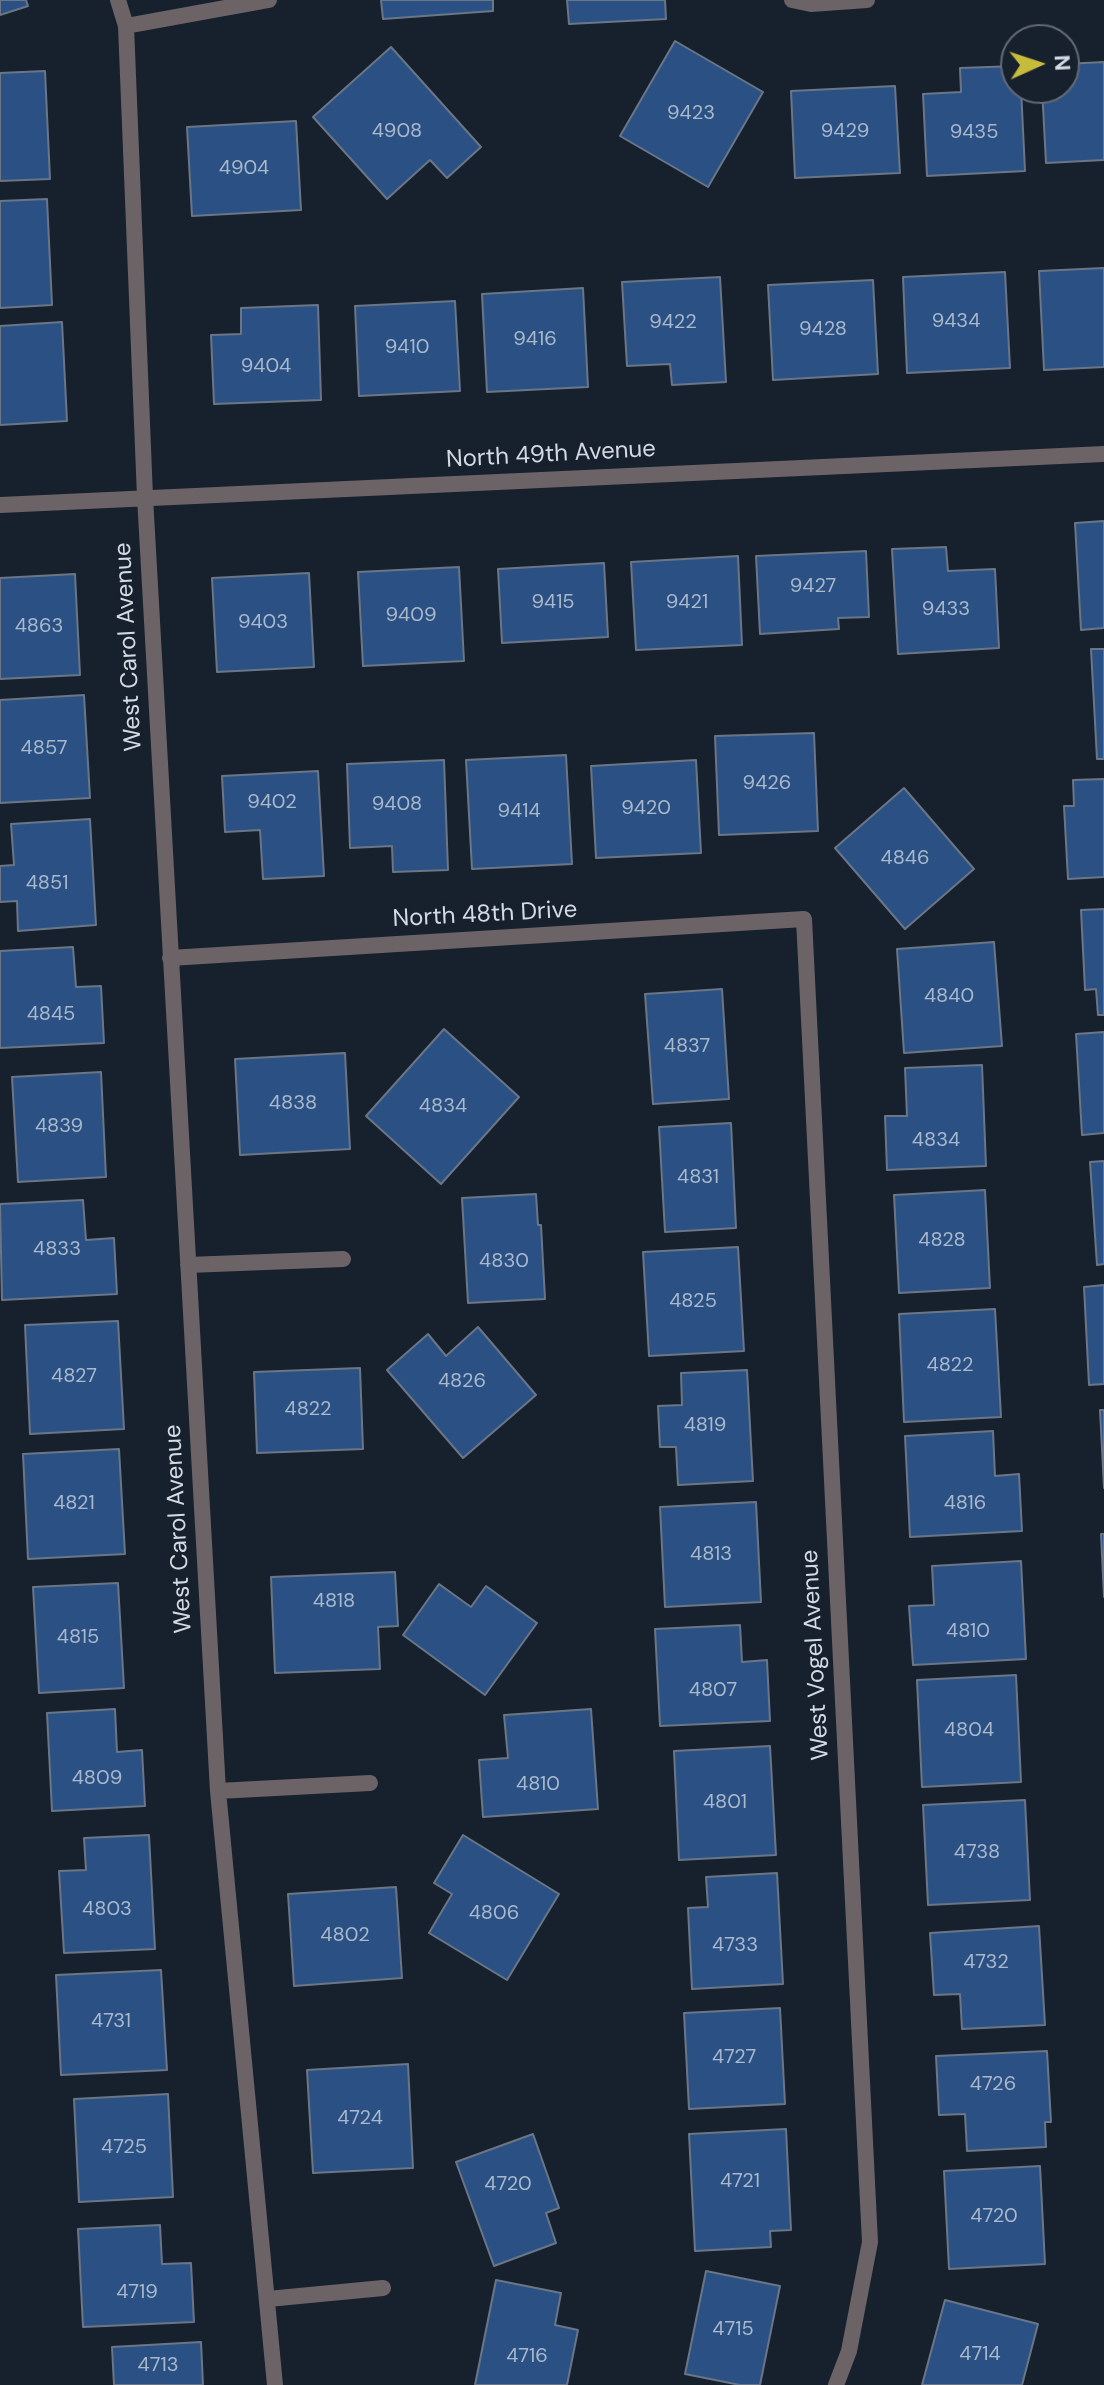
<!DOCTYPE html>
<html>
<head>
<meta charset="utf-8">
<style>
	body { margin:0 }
	#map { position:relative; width:1104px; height:2385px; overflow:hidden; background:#17202d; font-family:"DM Sans",sans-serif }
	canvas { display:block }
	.north { position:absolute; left:1000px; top:24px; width:80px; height:80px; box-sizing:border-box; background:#17202d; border:2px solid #626a76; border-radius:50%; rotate:87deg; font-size:22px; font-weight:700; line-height:32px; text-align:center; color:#d3dae3 }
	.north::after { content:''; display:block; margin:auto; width:28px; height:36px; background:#c6bc3c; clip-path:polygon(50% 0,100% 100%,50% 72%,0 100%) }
</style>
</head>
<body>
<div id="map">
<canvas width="1104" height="2385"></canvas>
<div class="north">N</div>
</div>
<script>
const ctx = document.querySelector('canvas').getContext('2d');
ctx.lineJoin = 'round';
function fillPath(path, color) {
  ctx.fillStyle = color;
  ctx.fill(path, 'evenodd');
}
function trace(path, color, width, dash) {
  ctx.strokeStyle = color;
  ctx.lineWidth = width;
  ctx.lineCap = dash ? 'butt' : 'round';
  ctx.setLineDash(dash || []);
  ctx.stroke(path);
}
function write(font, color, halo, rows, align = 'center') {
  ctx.font = font + ' "DM Sans",sans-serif';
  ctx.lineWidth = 8;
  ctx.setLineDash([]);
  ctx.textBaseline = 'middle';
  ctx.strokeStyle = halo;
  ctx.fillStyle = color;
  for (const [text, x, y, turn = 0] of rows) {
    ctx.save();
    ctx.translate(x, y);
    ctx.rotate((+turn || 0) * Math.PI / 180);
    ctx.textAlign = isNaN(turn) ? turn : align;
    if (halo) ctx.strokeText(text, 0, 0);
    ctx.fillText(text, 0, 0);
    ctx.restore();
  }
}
const building = new Path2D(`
	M0 0H26L28 6 0 15Z
	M381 0H493V11L383 19Z
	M567 0H665L666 19 569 24Z
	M675 41 763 92 708 187 620 136Z
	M391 47 481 147 447 178 430 160 387 199 313 117Z
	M1104 62V160L1046 163 1042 88H1064V64Z
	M1016 66V88H1021L1025 171 927 176 923 94 961 92 960 68Z
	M45 71 50 179 0 181V73Z
	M895 86 900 173 795 178 791 91Z
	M296 121 301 210 192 216 187 127Z
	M47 199 52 305 0 308V201Z
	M1104 268V367L1044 370 1039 271Z
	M1005 272 1010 368 907 373 903 277Z
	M720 277 726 382 672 385 670 364 627 366 622 282Z
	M873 280 878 374 773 380 768 285Z
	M583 288 588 387 487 392 482 294Z
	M455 301 460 391 359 396 355 306Z
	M318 305 321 400 214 404 211 335 241 334V308Z
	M62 322 67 421 0 425V326Z
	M1104 521V628L1081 630 1075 523Z
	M946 547 948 571 995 569 999 648 898 654 892 549Z
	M866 551 869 617 838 618 839 629 760 634 756 556Z
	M738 556 742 645 636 650 631 562Z
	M604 563 608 637 502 643 498 569Z
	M459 567 464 661 363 666 358 572Z
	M309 573 314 667 217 672 212 578Z
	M75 574 80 675 0 679V578Z
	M1091 649H1104V759H1097Z
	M84 695 90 798 0 803V700Z
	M814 733 818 831 719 835 715 736Z
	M566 755 572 864 472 869 466 760Z
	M444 760 448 870 393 872 392 846 350 848 347 764Z
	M696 760 701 853 596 858 591 766Z
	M318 771 324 876 263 879 260 830 225 832 222 776Z
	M1104 779V877L1068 879 1064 806H1074L1073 780Z
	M904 788 974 869 905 929 835 848Z
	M90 819 96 925 18 931 17 901 0 902V866L14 865 11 824Z
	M1104 909V1015H1098L1096 989 1085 990 1081 910Z
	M994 942 1002 1046 904 1053 897 949Z
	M73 947 76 987 101 986 104 1043 0 1048V951Z
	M722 989 729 1099 653 1104 645 994Z
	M444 1029 519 1097 441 1184 366 1116Z
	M1104 1032V1133L1082 1135 1076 1034Z
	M345 1053 350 1149 240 1155 235 1059Z
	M982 1065 986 1166 887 1170 885 1116H907L905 1068Z
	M101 1072 106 1177 18 1182 12 1077Z
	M731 1123 736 1228 665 1232 659 1127Z
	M1104 1161V1264L1097 1265 1090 1162Z
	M985 1190 990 1288 899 1293 894 1195Z
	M536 1194 538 1225H541L545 1299 468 1303 462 1198Z
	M83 1200 86 1240 114 1238 117 1294 2 1300 0 1204Z
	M738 1247 744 1351 649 1356 643 1252Z
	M1104 1285V1384L1089 1385 1084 1287Z
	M995 1309 1001 1417 904 1422 899 1314Z
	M118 1321 124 1429 30 1434 25 1325Z
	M478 1327 536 1395 463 1458 387 1370 428 1334 446 1356Z
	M360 1368 363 1449 257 1453 254 1372Z
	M747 1370 753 1481 678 1485 676 1447H660L658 1406 682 1405 681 1373Z
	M1100 1410H1104V1488Z
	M993 1431 995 1476 1019 1474 1022 1531 910 1537 905 1436Z
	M119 1449 125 1554 28 1559 23 1454Z
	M756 1502 761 1602 665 1607 660 1507Z
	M1101 1534H1104V1597Z
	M1021 1561 1026 1659 913 1665 909 1606 934 1605 932 1566Z
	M395 1572 398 1626 378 1627 380 1669 275 1673 271 1577Z
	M118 1583 124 1688 39 1693 33 1587Z
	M439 1584 471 1607 486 1586 537 1623 485 1695 403 1635Z
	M740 1625 742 1662 767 1660 770 1721 660 1726 655 1629Z
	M1016 1675 1021 1782 922 1787 917 1680Z
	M115 1709 117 1752 142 1750 145 1806 52 1811 47 1713Z
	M591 1709 598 1809 483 1817 479 1760 508 1758 504 1715Z
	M770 1746 776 1855 679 1860 674 1751Z
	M1025 1800 1030 1900 928 1905 923 1805Z
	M149 1835 155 1949 64 1953 59 1871 86 1870 84 1838Z
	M463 1835 559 1894 507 1980 429 1933 452 1894 434 1883Z
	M777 1873 783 1984 692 1989 688 1908 708 1907 706 1877Z
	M396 1887 402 1978 294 1986 288 1894Z
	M1039 1926 1045 2025 962 2029 960 1994 934 1995 930 1933Z
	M161 1970 167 2070 61 2075 56 1975Z
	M780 2008 785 2104 689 2109 684 2013Z
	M1047 2051 1051 2122H1045L1046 2147 967 2151 965 2114 939 2115 936 2056Z
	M408 2064 413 2168 313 2173 307 2070Z
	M168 2094 173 2197 79 2202 74 2099Z
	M786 2129 791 2230 770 2231 771 2247 695 2251 689 2134Z
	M533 2134 559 2208 546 2213 556 2243 494 2266 456 2162Z
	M1040 2166 1045 2264 949 2269 944 2171Z
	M160 2225 162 2264 191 2263 194 2322 83 2327 78 2229Z
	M706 2271 780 2286 760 2385H740L685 2374Z
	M496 2280 561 2293 555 2325 578 2330 567 2385H475Z
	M945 2300 1038 2324 1022 2385H922Z
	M201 2342 203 2385H114L112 2347Z`);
fillPath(building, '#2b5184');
trace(building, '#6a7686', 2);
trace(new Path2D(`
	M118 0 126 26 145 497 218 1791 275 2385
	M792 0 811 4 867 0
	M126 26 269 0
	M0 505 1104 454
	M170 958 804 919 870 2242 849 2351 836 2385
	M188 1265 343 1259
	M218 1791 370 1783
	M268 2299 383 2288`), '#6c6367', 16);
write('20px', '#a9b8cb', null, [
	["9423",691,114],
	["4908",397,132],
	["9429",845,132],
	["9435",974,133],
	["4904",244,169],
	["9434",956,322],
	["9422",673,323],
	["9428",823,330],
	["9416",535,340],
	["9410",407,348],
	["9404",266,367],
	["9427",813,587],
	["9415",553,603],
	["9421",687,603],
	["9433",946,610],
	["9409",411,616],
	["9403",263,623],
	["4863",39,627],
	["4857",44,749],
	["9426",767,784],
	["9402",272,803],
	["9408",397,805],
	["9420",646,809],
	["9414",519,812],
	["4846",905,859],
	["4851",47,884],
	["4840",949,997],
	["4845",51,1015],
	["4837",687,1047],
	["4838",293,1104],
	["4834",443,1107],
	["4839",59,1127],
	["4834",936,1141],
	["4831",698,1178],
	["4828",942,1241],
	["4833",57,1250],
	["4830",504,1262],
	["4825",693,1302],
	["4822",950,1366],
	["4827",74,1377],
	["4826",462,1382],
	["4822",308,1410],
	["4819",705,1426],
	["4821",74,1504],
	["4816",965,1504],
	["4813",711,1555],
	["4818",334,1602],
	["4810",968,1632],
	["4815",78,1638],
	["4807",713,1691],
	["4804",969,1731],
	["4809",97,1779],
	["4810",538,1785],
	["4801",725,1803],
	["4738",977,1853],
	["4803",107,1910],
	["4806",494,1914],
	["4802",345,1936],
	["4733",735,1946],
	["4732",986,1963],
	["4731",111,2022],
	["4727",734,2058],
	["4726",993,2085],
	["4724",360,2119],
	["4725",124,2148],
	["4721",740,2182],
	["4720",508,2185],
	["4720",994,2217],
	["4719",137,2293],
	["4715",733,2330],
	["4714",980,2355],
	["4716",527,2357],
	["4713",158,2366]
]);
write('24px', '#d3dae3', '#17202d', [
	["North 49th Avenue",551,455,-3],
	["West Carol Avenue",129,647,-93],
	["North 48th Drive",485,915,-3],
	["West Carol Avenue",179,1529,-93],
	["West Vogel Avenue",816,1655,-93]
]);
</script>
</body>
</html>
